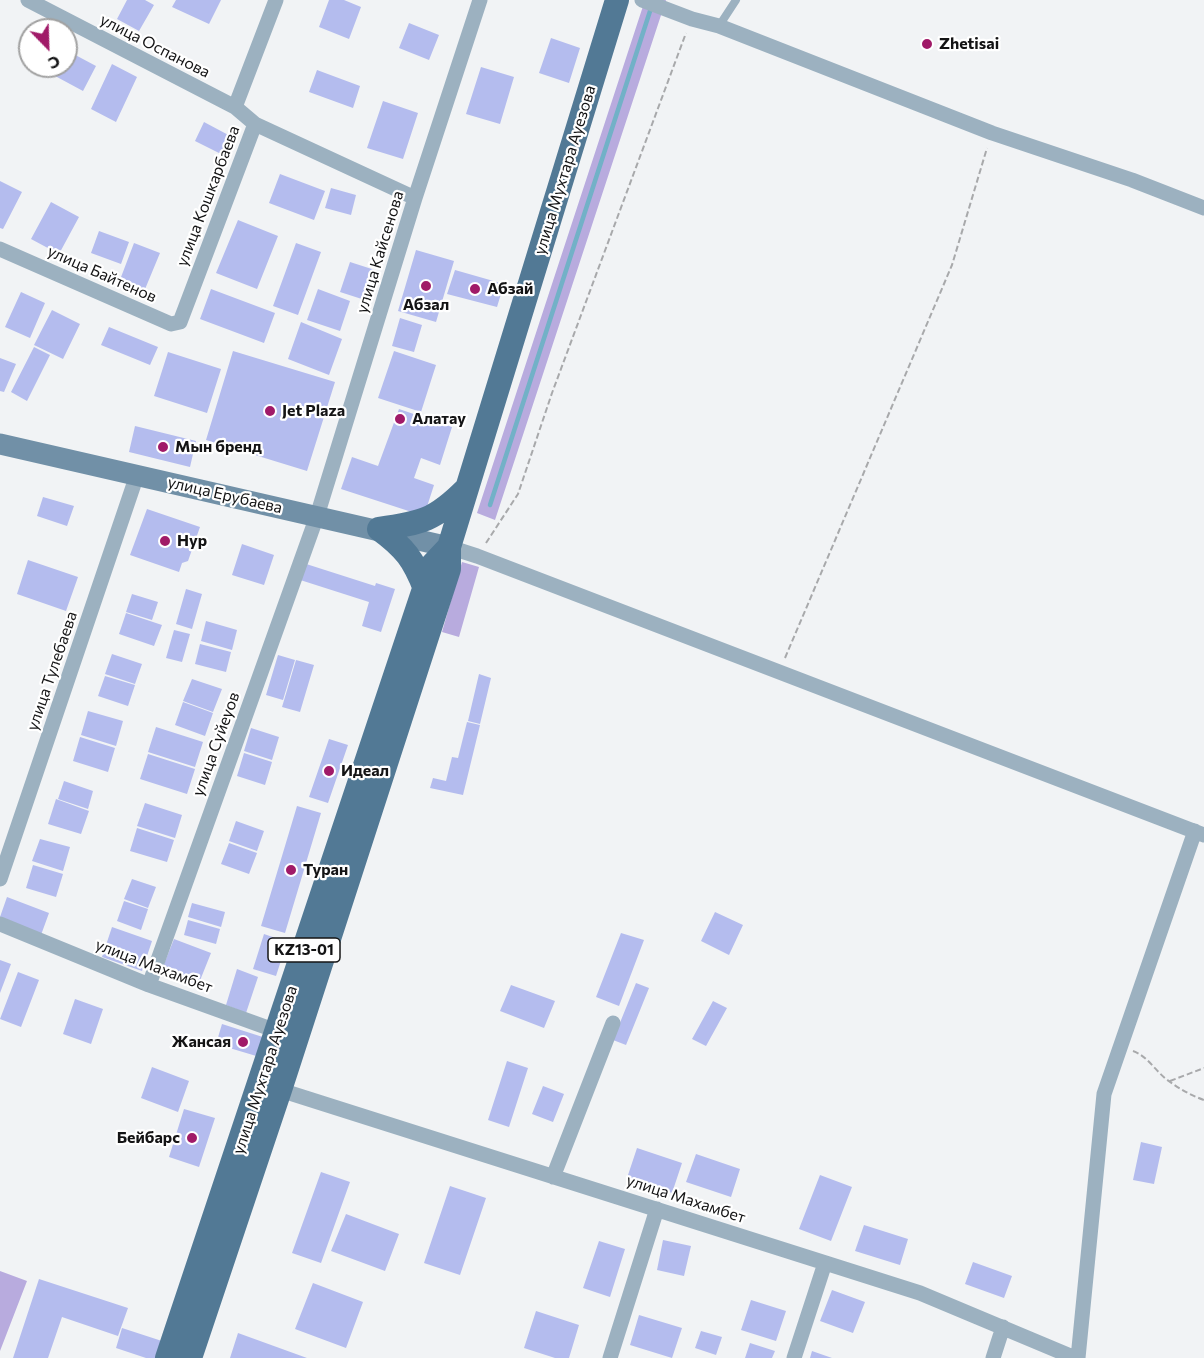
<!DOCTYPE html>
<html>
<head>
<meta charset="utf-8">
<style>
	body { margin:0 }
	#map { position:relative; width:1204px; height:1358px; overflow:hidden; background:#f1f3f5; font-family:Commissioner,sans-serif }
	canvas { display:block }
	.north { position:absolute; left:18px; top:18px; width:60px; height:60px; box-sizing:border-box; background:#fff; border:2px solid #a1a1a1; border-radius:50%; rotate:157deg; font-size:16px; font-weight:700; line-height:24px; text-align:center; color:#141415 }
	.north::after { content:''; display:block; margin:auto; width:21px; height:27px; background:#a01a68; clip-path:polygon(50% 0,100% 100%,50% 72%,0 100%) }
</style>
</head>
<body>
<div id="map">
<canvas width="1204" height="1358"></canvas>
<div class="north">С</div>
</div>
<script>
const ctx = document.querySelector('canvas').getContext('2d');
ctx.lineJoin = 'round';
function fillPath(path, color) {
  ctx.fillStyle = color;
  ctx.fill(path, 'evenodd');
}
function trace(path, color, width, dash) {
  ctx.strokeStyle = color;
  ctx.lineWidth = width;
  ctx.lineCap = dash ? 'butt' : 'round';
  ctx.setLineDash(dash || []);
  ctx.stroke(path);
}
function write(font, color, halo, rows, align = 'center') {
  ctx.font = font + ' Commissioner,sans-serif';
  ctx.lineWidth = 4.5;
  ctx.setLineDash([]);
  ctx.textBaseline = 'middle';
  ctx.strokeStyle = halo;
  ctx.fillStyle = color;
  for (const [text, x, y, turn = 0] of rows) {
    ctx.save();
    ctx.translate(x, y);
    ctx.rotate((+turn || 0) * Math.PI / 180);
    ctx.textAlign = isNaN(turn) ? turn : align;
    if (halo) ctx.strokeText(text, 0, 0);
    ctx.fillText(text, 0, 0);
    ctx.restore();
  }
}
fillPath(new Path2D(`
	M645 0H666L495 520 477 513Z
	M462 562 479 567 459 637 442 632Z
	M0 1271 27 1281 0 1351Z`), '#b8abde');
trace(new Path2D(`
	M490 505 652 5`), '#72b1c7', 4.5);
fillPath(new Path2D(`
	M127 0H145L154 5 139 31 117 19Z
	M176 0H221L209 24 172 7Z
	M329 0H344L361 7 349 39 319 27Z
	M409 23 439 35 429 60 399 48Z
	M551 38 580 48 569 83 539 73Z
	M66 50 96 66 83 91 44 70 46 66H66Z
	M112 64 137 77 116 122 91 109Z
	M481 67 514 77 500 124 466 114Z
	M317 70 360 86 353 108 309 92Z
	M383 101 418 113 403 159 367 148Z
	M204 122 234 138 225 156 195 141Z
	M280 174 325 191 314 220 269 203Z
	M0 181 22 192 3 229 0 228Z
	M331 188 356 195 351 215 325 208Z
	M51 202 79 217 59 254 31 239Z
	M238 220 278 236 257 289 216 273Z
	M99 231 129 242 121 264 91 253Z
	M134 243 160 253 143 294 118 285Z
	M296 243 321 252 298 315 273 306Z
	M416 250 454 261 436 322 398 311Z
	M350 262 378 271 368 301 340 292Z
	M455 270 504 284 497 307 447 294Z
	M211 289 275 313 264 343 200 319Z
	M318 289 350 301 340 331 307 320Z
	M21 292 45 303 30 338 5 327Z
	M52 310 80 324 63 359 34 345Z
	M400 318 422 325 414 352 392 346Z
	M301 322 342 339 329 375 288 359Z
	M109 327 158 347 150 365 101 345Z
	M34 347 50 355 27 401 11 392Z
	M233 351 335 382 307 471 206 440Z
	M394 351 436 365 421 412 378 398Z
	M168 352 221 369 207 413 154 396Z
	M0 358 16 364 4 392 0 391Z
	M399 409 452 427 440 465 421 458 414 478 434 485 424 516 341 489 352 457 378 466Z
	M135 426 196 441 190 467 129 452Z
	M43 497 74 506 67 526 37 516Z
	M147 509 200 527 188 561 182 563 179 572 130 555Z
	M242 544 274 555 264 585 232 575Z
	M28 560 78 577 66 611 17 594Z
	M300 562 375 586 376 583 395 589 381 632 362 626 369 602 294 578Z
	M186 589 202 594 192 629 176 624Z
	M132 594 158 602 152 620 126 612Z
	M126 613 162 625 154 646 119 634Z
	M206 621 237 630 232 650 201 641Z
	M174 630 190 634 182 662 166 658Z
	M200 644 231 652 226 672 195 664Z
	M112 654 142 664 135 684 105 674Z
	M278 655 295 660 283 700 266 695Z
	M296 660 314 665 300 712 282 707Z
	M479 674 491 678 480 724 468 721Z
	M105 676 135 685 128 706 98 696Z
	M192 679 222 689 213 712 183 701Z
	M183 702 213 713 205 736 175 725Z
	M88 711 123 721 116 746 81 735Z
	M467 722 480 725 463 795 430 788 433 778 446 781 452 757 458 758Z
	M156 727 203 742 195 767 148 752Z
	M251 728 279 737 272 760 244 751Z
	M80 737 115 748 108 772 73 761Z
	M329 739 348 745 328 803 309 797Z
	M244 753 272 762 265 785 237 776Z
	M148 754 195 769 187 794 140 779Z
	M64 781 93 791 88 809 58 799Z
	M56 799 89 811 81 834 48 824Z
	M145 803 182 815 175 838 137 826Z
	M297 806 321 813 285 933 261 926Z
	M236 821 264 831 257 851 229 841Z
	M137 828 174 840 167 862 130 851Z
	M40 839 70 847 63 871 32 861Z
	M229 843 257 853 249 874 221 864Z
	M33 865 63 874 56 897 26 888Z
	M132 879 156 887 148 908 124 899Z
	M7 897 49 913 41 935 0 917Z
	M124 901 148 909 141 930 117 921Z
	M192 903 225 912 221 927 188 917Z
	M715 912 743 925 729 955 701 941Z
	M188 920 220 929 216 944 184 935Z
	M112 927 152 941 142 971 102 957Z
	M621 933 644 940 619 1006 596 997Z
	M264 934 287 942 276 976 253 969Z
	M174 939 211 953 197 988 160 974Z
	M0 960 11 964 0 993Z
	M237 969 258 977 246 1013 226 1005Z
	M18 972 39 980 21 1027 0 1019Z
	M636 983 649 988 626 1045 613 1040Z
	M511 985 555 1001 544 1028 500 1011Z
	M75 999 103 1009 91 1044 63 1034Z
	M713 1001 727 1008 706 1046 692 1039Z
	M222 1024 269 1039 263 1058 216 1044Z
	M507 1061 528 1068 509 1127 488 1120Z
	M152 1067 189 1081 178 1112 141 1098Z
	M543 1086 564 1094 553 1122 532 1114Z
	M184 1109 215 1118 199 1167 169 1157Z
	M1141 1142 1162 1147 1154 1184 1133 1180Z
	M637 1148 682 1163 672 1193 627 1178Z
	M696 1154 740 1169 731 1197 686 1182Z
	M321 1172 350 1182 321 1263 292 1253Z
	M820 1175 852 1187 831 1241 799 1229Z
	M450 1186 486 1198 460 1275 424 1263Z
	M346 1214 399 1234 385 1271 331 1251Z
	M864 1225 908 1239 900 1265 855 1251Z
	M663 1240 691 1246 684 1276 657 1270Z
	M599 1241 625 1249 610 1297 583 1288Z
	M973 1262 1012 1276 1004 1298 965 1284Z
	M39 1279 128 1308 118 1336 62 1317 48 1358H13Z
	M313 1283 363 1302 346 1348 295 1329Z
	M832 1290 865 1302 853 1333 820 1321Z
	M751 1300 786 1311 776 1341 741 1330Z
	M536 1311 579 1325 569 1358H555L524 1348Z
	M639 1315 682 1328 672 1358 630 1345Z
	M122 1328 165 1342 160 1358H146L116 1348Z
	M701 1331 722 1337 716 1355 695 1348Z
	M238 1333 307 1358H230Z
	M750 1343 775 1351 772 1358H745Z
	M812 1351 832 1358H810Z`), '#b4bcee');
trace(new Path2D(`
	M486 543 518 494 552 393 686 33
	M785 658 952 265 987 148
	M1133 1051C1147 1056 1155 1070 1166 1079 1178 1088 1190 1095 1204 1100
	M1170 1081 1204 1068`), '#a8a9ab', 2, [6, 3]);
trace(new Path2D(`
	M719 26 736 0`), '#9cb1c0', 8);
trace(new Path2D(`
	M28 0 235 107
	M642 0 692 19 719 26 992 133 1132 180 1204 208
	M255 124 415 198
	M0 249 171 324 180 322 255 124 235 107 276 0
	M449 547 477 556 1204 835
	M0 879 137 475
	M0 924 149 985 285 1034
	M149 985 317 516 415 198 480 0
	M274 1088 920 1293 1075 1358
	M553 1177 613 1023
	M610 1358 657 1209
	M794 1358 825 1263
	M993 1358 1003 1327
	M1078 1358 1104 1094 1195 831`), '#9cb1c0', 15);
trace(new Path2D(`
	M0 444 449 547`), '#7190a7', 21);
trace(new Path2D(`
	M379 529C422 523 435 520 466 489
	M379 529C405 548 414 560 425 589
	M167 1358 432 565 449 547
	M190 1358 280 1090 449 569V547L617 0`), '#527995', 24);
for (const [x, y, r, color] of [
	[927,44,6,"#a01a68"],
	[426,286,6,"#a01a68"],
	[475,289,6,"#a01a68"],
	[270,411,6,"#a01a68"],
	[400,419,6,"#a01a68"],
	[163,447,6,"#a01a68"],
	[165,541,6,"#a01a68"],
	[329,771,6,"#a01a68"],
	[291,870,6,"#a01a68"],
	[243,1042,6,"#a01a68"],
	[192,1138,6,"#a01a68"]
]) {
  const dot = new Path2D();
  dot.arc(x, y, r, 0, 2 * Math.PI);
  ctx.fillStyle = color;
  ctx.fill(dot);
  trace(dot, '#fff', 2);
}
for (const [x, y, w] of [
	[304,950,72]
]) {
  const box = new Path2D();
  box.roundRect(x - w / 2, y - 12, w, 24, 4.5);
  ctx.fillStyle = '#fff';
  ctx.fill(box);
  trace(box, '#141415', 1.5);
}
write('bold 15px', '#141415', null, [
	["KZ13-01",304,950]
]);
write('bold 16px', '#141415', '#fff', [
	["Zhetisai",939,44],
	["Абзай",487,289],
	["Абзал",426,305,"center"],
	["Jet Plaza",282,411],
	["Алатау",412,419],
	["Мын бренд",175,447],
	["Нур",177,541],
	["Идеал",341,771],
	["Туран",303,870],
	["Жансая",231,1042,"right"],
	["Бейбарс",180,1138,"right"]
], 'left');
write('16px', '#141415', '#fff', [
	["улица Оспанова",155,46,27],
	["улица Мухтара Ауезова",565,170,-73],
	["улица Кошкарбаева",208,196,-69],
	["улица Кайсенова",380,252,-73],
	["улица Байтенов",102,274,24],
	["улица Ерубаева",225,495,13],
	["улица Тулебаева",52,671,-71],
	["улица Суйеуов",216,744,-70],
	["улица Махамбет",154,966,21],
	["улица Мухтара Ауезова",265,1070,-72],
	["улица Махамбет",686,1199,18]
]);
</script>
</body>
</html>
